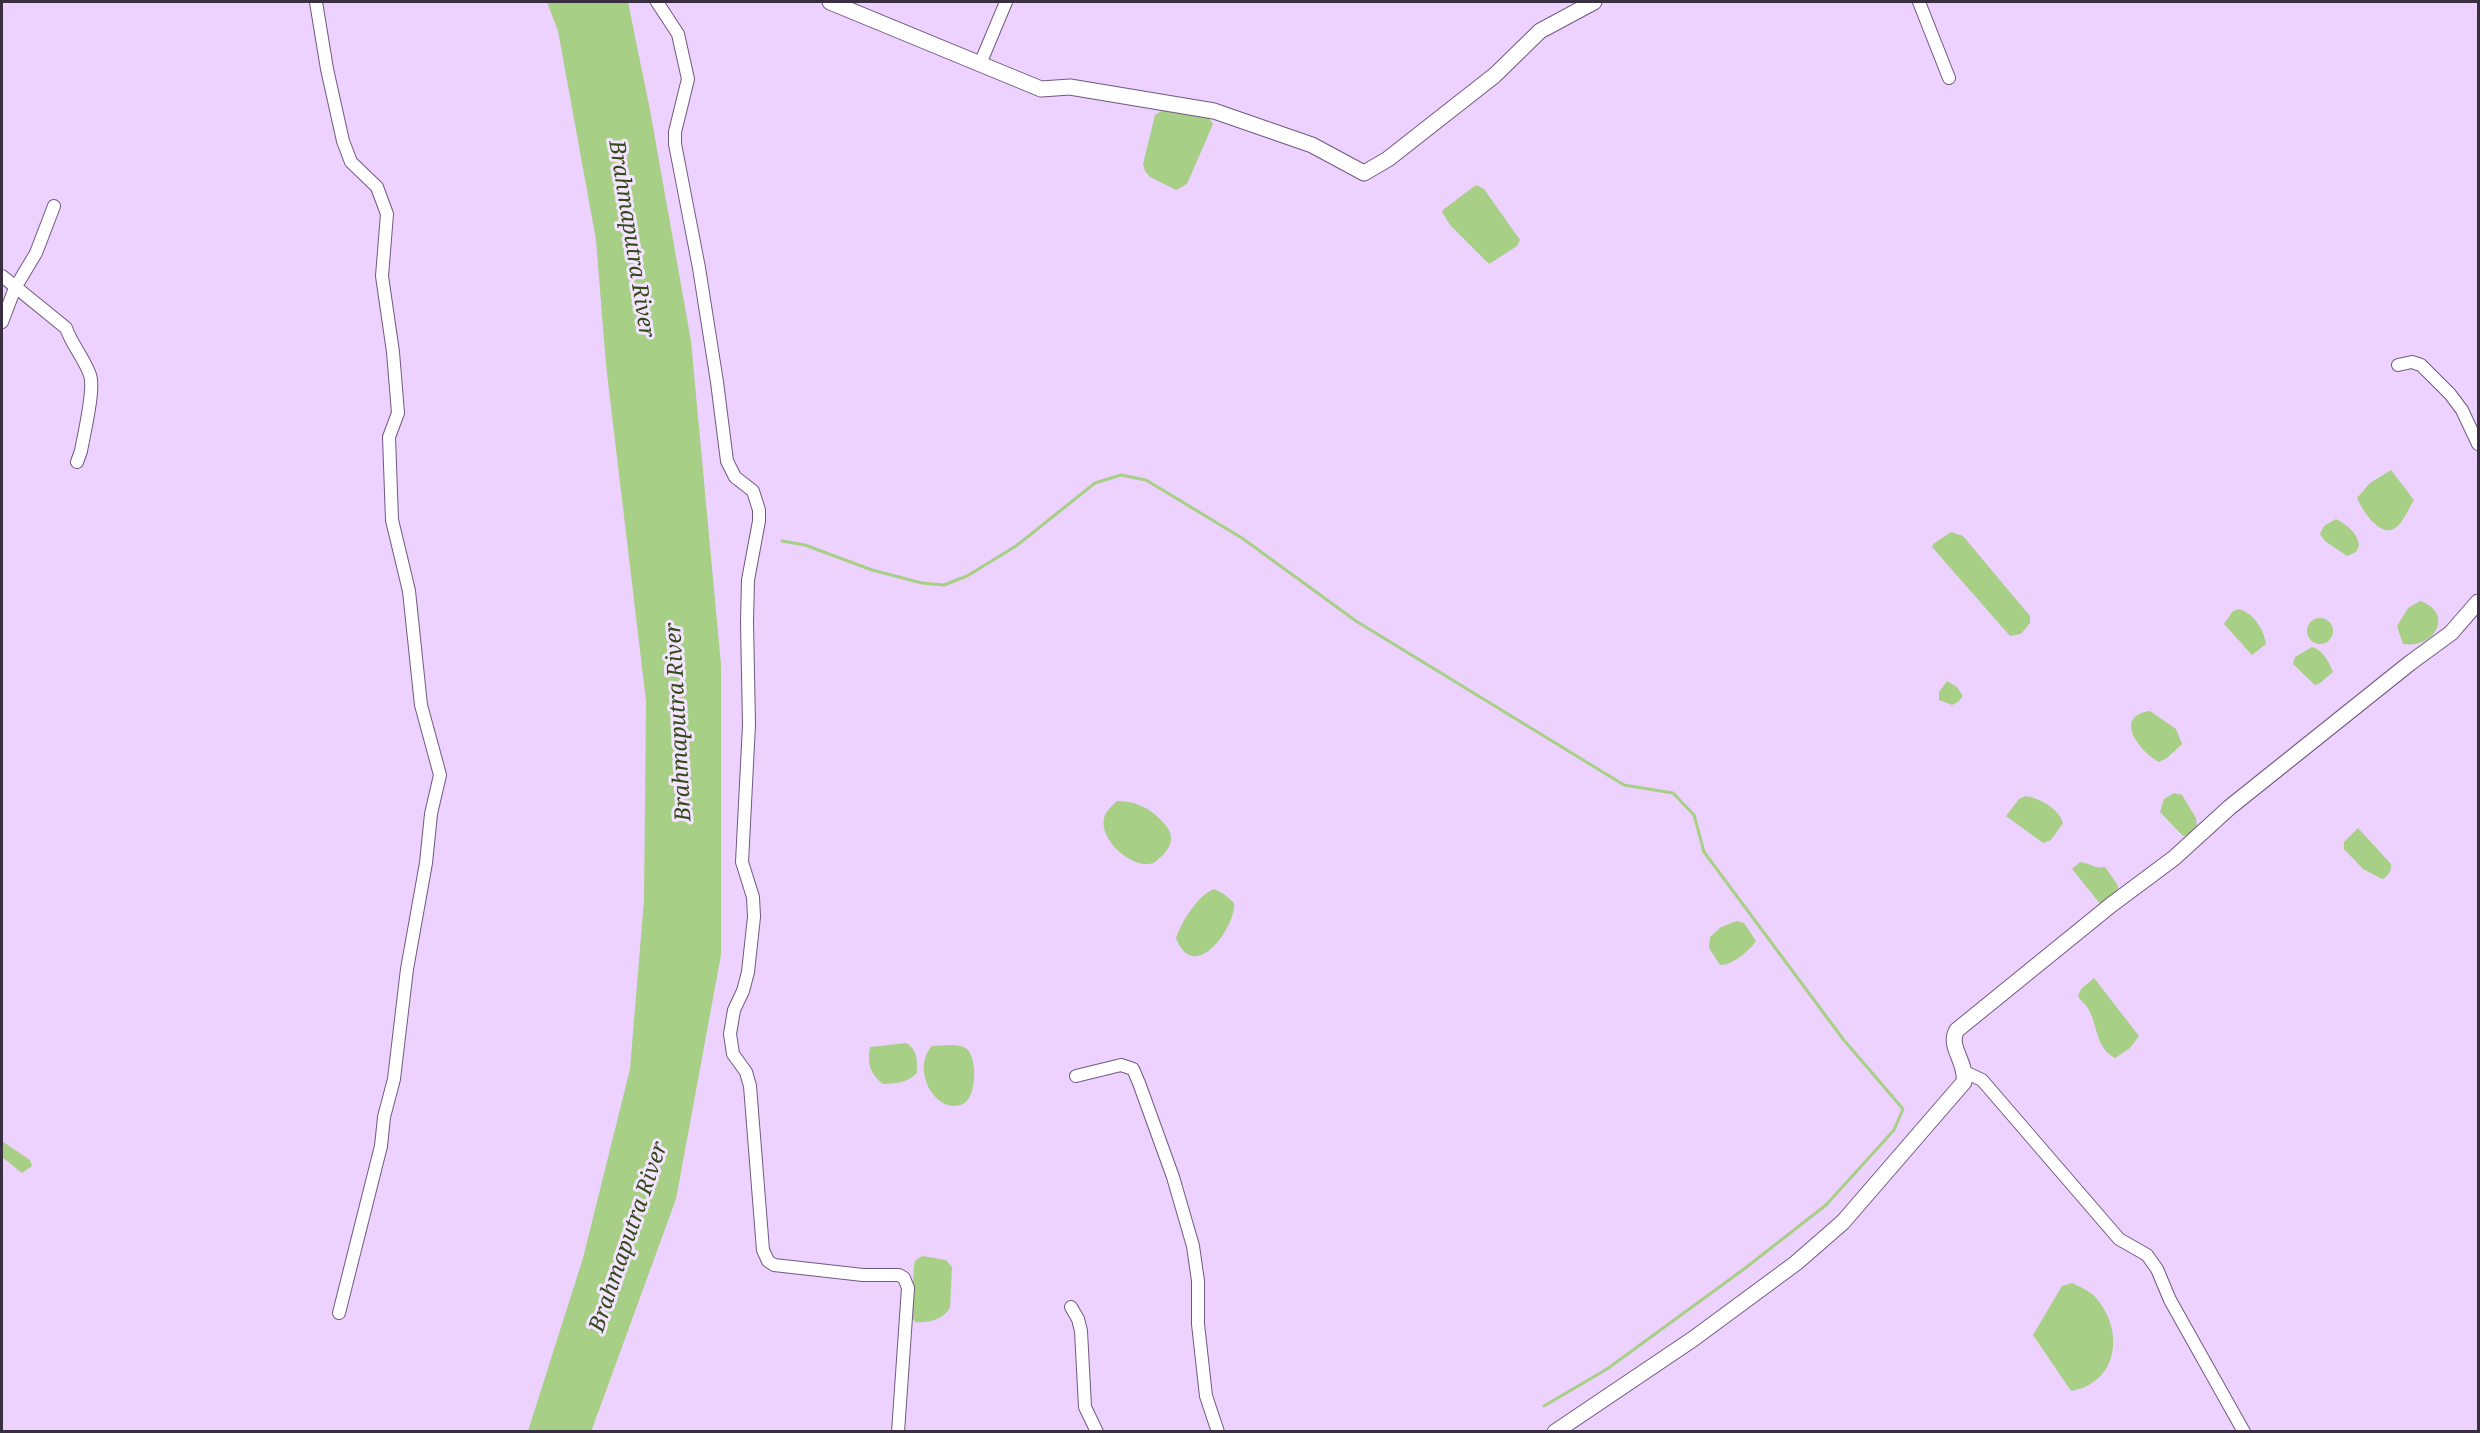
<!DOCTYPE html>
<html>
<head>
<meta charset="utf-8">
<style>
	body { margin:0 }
	#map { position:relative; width:2480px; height:1433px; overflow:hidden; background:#edd2ff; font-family:"Noto Serif",serif }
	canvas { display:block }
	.frame { position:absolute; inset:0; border:3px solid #392f40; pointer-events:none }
</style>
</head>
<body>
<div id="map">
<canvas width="2480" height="1433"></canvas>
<div class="frame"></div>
</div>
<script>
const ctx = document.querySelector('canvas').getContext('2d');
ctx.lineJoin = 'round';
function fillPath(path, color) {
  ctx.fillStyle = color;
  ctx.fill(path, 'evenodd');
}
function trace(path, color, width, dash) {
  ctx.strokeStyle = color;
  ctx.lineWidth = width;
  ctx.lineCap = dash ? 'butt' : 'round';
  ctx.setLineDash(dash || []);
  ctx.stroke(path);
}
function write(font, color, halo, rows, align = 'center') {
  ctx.font = font + ' "Noto Serif",serif';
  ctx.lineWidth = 6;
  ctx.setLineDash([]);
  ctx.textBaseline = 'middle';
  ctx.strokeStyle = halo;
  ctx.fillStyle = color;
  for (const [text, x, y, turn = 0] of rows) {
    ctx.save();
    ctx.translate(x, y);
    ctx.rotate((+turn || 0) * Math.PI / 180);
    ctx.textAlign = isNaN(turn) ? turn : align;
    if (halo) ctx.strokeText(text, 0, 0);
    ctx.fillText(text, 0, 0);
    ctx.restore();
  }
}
fillPath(new Path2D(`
	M547 2H628L650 110 691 341 721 665V955L676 1199 591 1432 528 1431 583 1258 630 1069 644 900 646 701 606 365 596 240 558 31Z
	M1166 108 1208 116 1213 124 1187 184 1176 190 1150 177 1145 171 1143 164 1155 115Z
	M1476 185 1484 189 1520 240 1517 246 1489 264 1450 225 1442 212 1444 209Z
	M2391 470 2414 500C2409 508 2403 523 2395 528 2380 539 2361 508 2357 498L2370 483Z
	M2336 519C2347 525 2358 533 2359 546L2356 552 2347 556 2325 541 2320 534 2324 526Z
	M1951 532 1963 536 2030 616V623L2021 634 2010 636 1932 547 1933 544Z
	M2420 601C2455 613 2435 649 2403 644L2397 626 2408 608Z
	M2239 609C2253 613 2264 629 2266 644L2252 655 2224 624 2233 611Z
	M2307 631a13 13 0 1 1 26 0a13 13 0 1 1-26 0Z
	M2312 647C2323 650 2329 662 2333 672L2320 683 2315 685 2293 664 2295 657Z
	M1947 681 1957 687 1963 696 1958 702 1952 705 1939 700V692Z
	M2150 711 2176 729 2182 744 2167 758 2159 762C2140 752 2112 716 2150 711Z
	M2174 793 2182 795 2196 818 2197 829 2191 834 2183 836 2160 812 2164 799Z
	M2025 796C2040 798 2058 808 2063 823L2051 840 2043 843 2006 816 2019 799Z
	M1117 801C1135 801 1148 807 1161 820 1173 832 1175 842 1163 855 1158 859 1155 864 1148 864 1128 866 1096 836 1105 815 1107 810 1113 805 1117 801Z
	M2358 828 2391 864C2392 870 2388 877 2382 879L2363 869 2344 849V842Z
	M2080 862C2090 863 2094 869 2105 867L2117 884 2119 891 2101 905 2072 869Z
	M1214 889 1224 894 1234 903C1237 924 1195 987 1176 938 1182 921 1198 895 1214 889Z
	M1737 921 1744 923 1756 941C1749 951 1733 965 1720 965L1709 948 1710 937 1721 927Z
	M2094 978 2139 1036 2130 1048 2115 1058C2095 1048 2098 1023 2087 1007 2084 1002 2081 1002 2078 996L2081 989Z
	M906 1043C918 1050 917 1060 917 1073 907 1083 897 1083 883 1084 870 1074 867 1063 870 1047Z
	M932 1046C941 1046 961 1042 968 1050 977 1060 977 1097 963 1104 936 1116 910 1069 932 1046Z
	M2 1141 30 1160 32 1166 22 1173 2 1157Z
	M922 1256 946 1260 952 1267 950 1308C942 1320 929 1323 915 1322L911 1317 914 1266 915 1261Z
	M2072 1283C2080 1287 2091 1291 2096 1298 2125 1331 2118 1383 2071 1391L2033 1335 2062 1286Z`), '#a7cf85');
trace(new Path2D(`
	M782 541 805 545 872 570 922 583 944 585 967 576 1016 546 1095 483 1121 475 1146 480 1242 538 1356 621 1624 785 1673 793 1694 815 1704 852 1843 1039 1903 1109 1894 1130 1826 1205 1744 1269 1607 1369 1544 1406`), '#a7cf85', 3);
const minor = new Path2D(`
	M316 2 327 69 343 141 351 162 377 187 387 214 382 276 393 352 398 413 389 437 392 520 409 591 421 705 440 775 431 814 426 863 407 969 394 1079 384 1117 381 1146 339 1313
	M657 2 678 34 688 79 675 132V144L699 268 717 382 727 461 735 477 753 491 759 510V521L748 580 747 622 749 725 742 862 753 897 754 917 748 972 743 991 734 1010 730 1034 733 1054 746 1072 750 1086 763 1250 768 1261 774 1265 863 1275H899L904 1278 908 1288 898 1432
	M1919 2 1949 78
	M980 64 1006 2
	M2 276 66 328C72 345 84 358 90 375 95 389 84 434 81 451L77 462
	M2 322 15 288 36 253 54 206
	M2398 365 2412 362 2421 365 2450 394 2462 410 2478 444
	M1965 1072 1982 1080 2119 1239 2147 1255 2157 1269 2170 1300 2244 1432
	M1076 1076 1121 1065 1133 1069 1139 1083 1173 1177 1193 1246 1198 1281V1324L1206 1396 1218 1432
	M1071 1307 1078 1319 1081 1331 1085 1407 1097 1432`);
const tertiary = new Path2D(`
	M830 2 1041 89 1070 87 1214 111 1312 145 1364 173 1388 159 1495 75 1540 31 1594 2
	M1555 1432 1693 1339 1796 1263 1843 1222 1964 1082C1967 1062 1947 1046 1957 1030L2111 905 2174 858 2230 807 2410 663 2451 633 2478 602`);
trace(minor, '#705980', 14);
trace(tertiary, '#705980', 17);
trace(minor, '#fff', 12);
trace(tertiary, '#fff', 15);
write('italic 22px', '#314a17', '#f4e4ff', [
	["Brahmaputra River",631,239,81],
	["Brahmaputra River",679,722,-93],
	["Brahmaputra River",629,1237,-71]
]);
</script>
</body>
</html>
